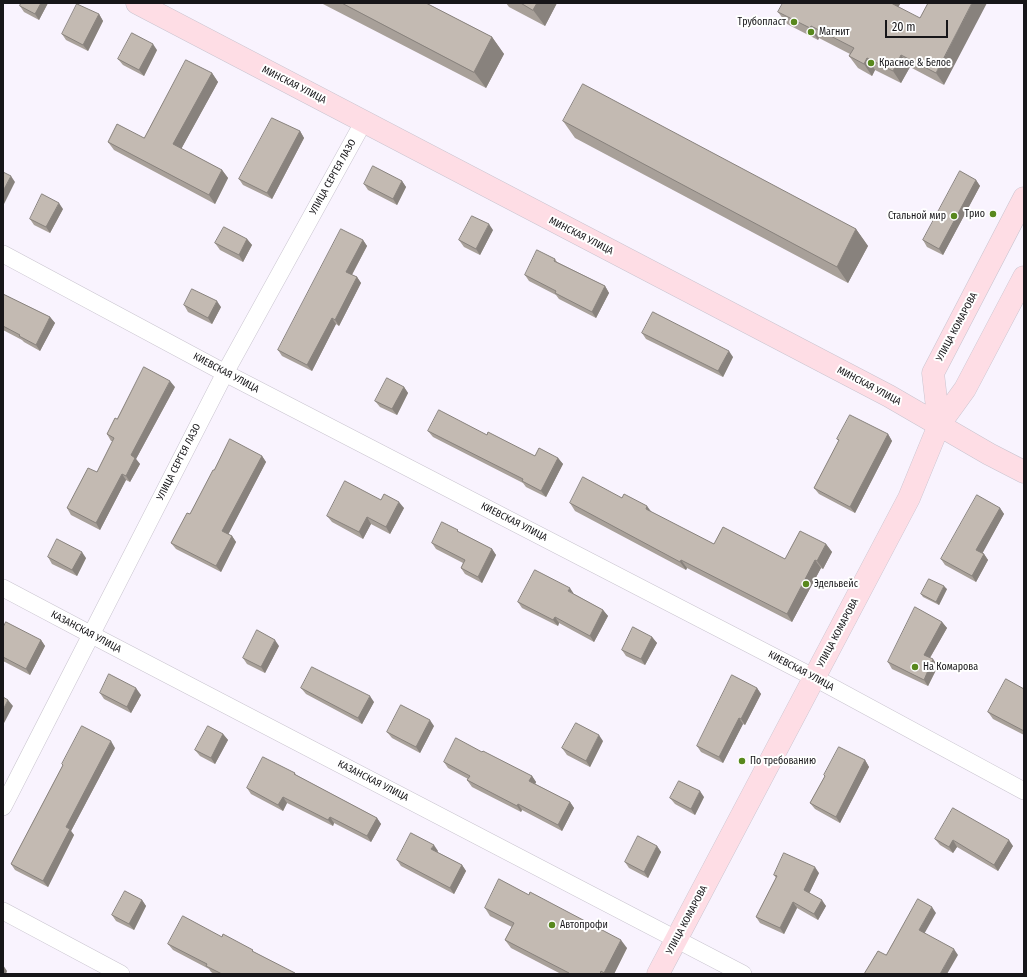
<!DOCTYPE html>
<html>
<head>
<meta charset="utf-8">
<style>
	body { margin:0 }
	#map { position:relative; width:1027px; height:977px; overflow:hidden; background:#f9f3fe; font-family:"Fira Sans Condensed",sans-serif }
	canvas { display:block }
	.frame { position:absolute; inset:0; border:4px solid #171619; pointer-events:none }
	.scale { position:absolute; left:885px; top:20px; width:63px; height:18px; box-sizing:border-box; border:2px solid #171619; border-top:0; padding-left:5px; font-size:12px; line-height:14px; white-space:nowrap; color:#171619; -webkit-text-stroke:3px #fff; paint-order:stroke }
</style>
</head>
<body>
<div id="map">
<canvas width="1027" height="977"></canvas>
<div class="frame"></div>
<div class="scale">20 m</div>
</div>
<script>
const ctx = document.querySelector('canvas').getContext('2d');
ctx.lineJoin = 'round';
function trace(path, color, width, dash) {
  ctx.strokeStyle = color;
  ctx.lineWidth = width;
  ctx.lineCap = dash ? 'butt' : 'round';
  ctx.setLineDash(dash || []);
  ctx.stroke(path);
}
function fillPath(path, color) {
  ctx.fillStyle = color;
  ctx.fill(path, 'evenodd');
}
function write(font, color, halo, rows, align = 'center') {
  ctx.font = font + ' "Fira Sans Condensed",sans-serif';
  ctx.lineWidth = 4;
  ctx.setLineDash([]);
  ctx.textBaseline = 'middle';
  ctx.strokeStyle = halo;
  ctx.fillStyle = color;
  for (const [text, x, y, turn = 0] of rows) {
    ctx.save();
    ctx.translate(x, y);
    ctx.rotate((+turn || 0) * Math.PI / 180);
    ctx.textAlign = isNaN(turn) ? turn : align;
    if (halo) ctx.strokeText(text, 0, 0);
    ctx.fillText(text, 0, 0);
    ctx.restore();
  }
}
const minor = new Path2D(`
	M3 254 225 373 815 678 1024 791
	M3 588 90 634 743 974
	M3 807 225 373 364 121
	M3 911 121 974`);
const secondary = new Path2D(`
	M137 3 889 396 989 454 1024 472
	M939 425 965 389 1024 277
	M658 974 909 498 939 425 933 373 1024 198`);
trace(minor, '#c9c4cf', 18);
trace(secondary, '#c9c4cf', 23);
trace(minor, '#fff', 17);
trace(secondary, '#fedde5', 22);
fillPath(new Path2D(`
	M21 3H48L39 20 24 12 20 6Z
	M321 3H426L492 37 504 54 486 88Z
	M506 3H557L545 26 509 7Z
	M900 4 898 7 944 85 910 67 901 83 875 70 872 76 858 68 849 56 850 54 819 38 818 40 787 24 778 12Z
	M99 14 103 21 88 51 66 40 62 34Z
	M157 50 144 76 123 65 118 59Z
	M212 73 218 82 181 149 222 170 228 178 215 204 114 150 108 142 144 138Z
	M563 121 856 229 868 246 848 283 575 138Z
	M300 131 304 138 272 199 243 185 239 179Z
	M976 180 980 186 943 255 927 247 923 240Z
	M402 181 406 187 397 205 368 190 364 184Z
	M63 209 50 233 34 225 30 219Z
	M493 230 480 255 464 247 459 240Z
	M247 239 252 245 243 262 220 250 215 243Z
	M363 240 367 246 352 275 357 277 361 283 339 326 336 324 312 371 282 356 278 350Z
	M555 259 557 262 605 286 609 293 596 318 559 299 556 295 529 281 525 275Z
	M3 294 50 317 55 323 40 351 24 342 22 340 3 330Z
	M184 305 221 307 212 324 188 312Z
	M642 333 733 357 723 377 646 339Z
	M175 387 136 459 140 464 130 482 126 480 100 530 71 515 67 508 97 472 113 441H111L107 434 117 419Z
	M404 387 408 393 397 415 380 407 375 401Z
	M428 431 487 435 535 456 558 458 563 464 546 497 526 487 523 483 433 437Z
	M888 434 892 441 855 513 819 494 814 488 839 441 837 439Z
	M262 456 266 462 228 534 232 536 236 542 221 572 176 549 171 543 190 514 214 470Z
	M622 498 714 544 785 559 826 544 832 552 823 569 821 568 792 622 687 568 686 570 575 511 570 503Z
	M381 500 404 508 390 534 371 524 363 539 332 522 327 516Z
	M1000 508 1004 514 982 553 984 554 988 560 976 582 945 565 941 559Z
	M459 532 492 549 496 555 482 583 465 574 461 568 463 563 436 549 432 543Z
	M48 557 86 558 77 576 52 564Z
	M947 589 939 605 923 597 921 594Z
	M574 594 603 610 608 616 594 642 559 623 558 626 522 608 518 602Z
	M942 622 947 628 930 658 938 666 928 686 892 669 888 662Z
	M3 628 41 640 45 646 30 675 3 661Z
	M652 637 657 643 645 665 626 656 622 650Z
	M279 646 265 673 247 664 243 658Z
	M301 688 374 702 362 724 306 694Z
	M757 688 761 694 745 725 743 724 723 763 701 752 697 746Z
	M1024 689V735L993 719 988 712Z
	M100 693 141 695 131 713 104 699Z
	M434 726 420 753 392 738 387 732Z
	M223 734 228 740 215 764 200 756 195 750Z
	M603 741 590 767 567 755 562 748Z
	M115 748 71 831 74 835 48 887 15 870 11 864 63 765 62 764Z
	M482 752 532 776 536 782 535 784 570 802 574 808 562 831 522 810 521 812 472 787 467 780 468 779 448 768 444 762Z
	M865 760 869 767 840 823 815 809 810 803 825 776 824 775Z
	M295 773 296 775 377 818 381 824 371 842 334 823 333 826 287 803 283 811 251 794 247 788Z
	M704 797 695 815 675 804 670 798Z
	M935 839 1013 846 998 871 957 847 953 853 940 845Z
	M657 846 661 852 648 878 629 868 625 862Z
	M438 851 437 852 462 865 466 871 454 894 401 866 397 860Z
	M819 873 809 893 826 906 818 920 797 908 784 934 760 923 756 917 776 878 774 875Z
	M142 900 146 906 134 930 116 921 112 915Z
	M485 908 627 948 614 974H561L511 948 505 940 512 927 490 916Z
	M222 937 254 952 295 974H214L211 972 209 969 173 950 168 944Z`), '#a8a099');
fillPath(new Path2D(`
	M41 3H48L39 20 35 14Z
	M537 3H557L545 26 533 10Z
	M888 3H899L900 4 895 13Z
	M972 3H987L944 85 936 73Z
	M99 14 103 21 88 51 83 45Z
	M811 26 819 38 818 40 810 28Z
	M492 37 504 54 486 88 474 72Z
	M153 44 157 50 144 76 139 70Z
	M901 55 910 67 901 83 893 71Z
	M867 58 875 70 872 76 864 64Z
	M212 73 218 82 179 153 173 144Z
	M300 131 304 138 272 199 267 193Z
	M222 170 228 178 215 204 209 195Z
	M11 176 15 182 3 206V191Z
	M976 180 980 186 943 255 939 249Z
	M402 181 406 187 397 205 393 199Z
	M59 203 63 209 50 233 46 227Z
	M489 224 493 230 480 255 476 249Z
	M856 229 868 246 848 283 837 267Z
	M247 239 252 245 243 262 239 255Z
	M363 240 367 246 350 278 346 272Z
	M357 277 361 283 339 326 335 320Z
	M605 286 609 293 596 318 592 312Z
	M217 301 221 307 212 324 208 318Z
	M50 317 55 323 40 351 36 345Z
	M332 318 336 324 312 371 307 365Z
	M729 351 733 357 723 377 718 371Z
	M170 381 175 387 136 459 140 464 130 482 126 476 131 455Z
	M404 387 408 393 397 415 392 409Z
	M888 434 892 441 855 513 850 507Z
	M262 456 266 462 227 537 222 531Z
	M558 458 563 464 546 497 541 491Z
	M122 474 126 480 100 530 96 523Z
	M399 502 404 508 390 534 386 527Z
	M647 506 653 514 646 509Z
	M1000 508 1004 514 981 556 976 550Z
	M367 517 371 524 363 539 359 532Z
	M232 536 236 542 221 572 216 566Z
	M826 544 832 552 823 569 817 561Z
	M492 549 496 555 482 583 478 577Z
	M82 552 86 558 77 576 72 570Z
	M984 554 988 560 976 582 972 576Z
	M681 560 687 568 686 570 680 562Z
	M815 560 821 568 792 622 787 614Z
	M944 586 947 589 939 605 936 602Z
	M570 588 574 594 568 591Z
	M603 610 608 616 594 642 590 636Z
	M555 617 559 623 558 626 553 620Z
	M942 622 947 628 928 661 924 655Z
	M652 637 657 643 645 665 641 659Z
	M41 640 45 646 30 675 26 669Z
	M275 640 279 646 265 673 261 667Z
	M933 659 938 666 928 686 924 680Z
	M136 688 141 695 131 713 127 707Z
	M757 688 761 694 745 725 741 719Z
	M370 696 374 702 362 724 358 718Z
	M8 700 13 706 3 725V710Z
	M739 718 743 724 723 763 719 757Z
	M430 720 434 726 420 753 416 747Z
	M223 734 228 740 215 764 211 758Z
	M599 735 603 741 590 767 586 761Z
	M111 741 115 748 71 831 74 835 48 887 43 881 66 827Z
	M865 760 869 767 840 823 836 817Z
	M532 776 536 782 534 787 529 781Z
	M700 791 704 797 695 815 691 809Z
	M283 797 287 803 283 811 278 805Z
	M570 802 574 808 562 831 558 825Z
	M518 804 522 810 521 812 517 806Z
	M330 817 334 823 333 826 328 820Z
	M377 818 381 824 371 842 367 836Z
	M953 840 957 847 953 853 949 847Z
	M1009 840 1013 846 998 871 994 865Z
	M434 845 438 851 436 855 431 849Z
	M657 846 661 852 648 878 644 872Z
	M462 865 466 871 454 894 450 888Z
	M815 867 819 873 808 896 804 890Z
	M142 900 146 906 134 930 129 924Z
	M822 900 826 906 818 920 814 914Z
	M793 902 797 908 784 934 780 928Z
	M932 907 936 913 923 936 919 930Z
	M621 940 627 948 614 974H605L604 973Z
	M954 949 958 955 947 974H940Z
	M3 965 7 971 6 974H3Z`), '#88827d');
const building = new Path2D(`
	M21 3H41L35 14 20 6Z
	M342 3H426L492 37 474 72Z
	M521 3H537L533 10Z
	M783 3H891L920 18 928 3H972L936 73 901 55 893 71 867 58 864 64 849 56 854 48 811 26 810 28 778 12Z
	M77 4 99 14 83 45 62 34Z
	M132 33 153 44 139 70 118 59Z
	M186 60 212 73 173 144 222 170 209 195 108 142 117 124 144 138Z
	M583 84 856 229 837 267 563 121Z
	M272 118 300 131 267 193 239 179Z
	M373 166 402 181 393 199 364 184Z
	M960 171 976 180 939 249 923 240Z
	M3 172 11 176 3 191Z
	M42 194 59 203 46 227 30 219Z
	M472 216 489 224 476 249 459 240Z
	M224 227 247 239 239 255 215 243Z
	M341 229 363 240 346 272 357 277 335 320 332 318 307 365 278 350Z
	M537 250 555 259 554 261 605 286 592 312 555 293 556 291 525 275Z
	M192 289 217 301 208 318 184 305Z
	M3 294 50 317 36 345 19 336 20 335 3 326Z
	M653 312 729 351 718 371 642 333Z
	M144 367 170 381 131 455 135 458 126 476 122 474 96 523 67 508 88 468 97 472 114 438 107 434 115 418 117 419Z
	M387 378 404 387 392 409 375 401Z
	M439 410 487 435 488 432 535 456 539 448 558 458 541 491 522 481 523 479 428 431Z
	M850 415 888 434 850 507 814 488 839 440 837 439Z
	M230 439 262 456 222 531 232 536 216 566 171 543 187 513 190 514 213 470H214Z
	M583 477 622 498 624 494 647 506 646 509 714 544 723 527 785 559 800 531 826 544 817 561 815 560 787 614 681 560 680 562 570 503Z
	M345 481 381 500 384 494 399 502 386 527 367 517 359 532 327 516Z
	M977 495 1000 508 976 550 984 554 972 576 941 559Z
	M442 522 458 530 457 531 492 549 478 577 461 568 465 560 432 543Z
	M57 539 82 552 72 570 48 557Z
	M535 570 570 588 568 591 603 610 590 636 555 617 553 620 518 602Z
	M929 579 944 586 936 602 921 594Z
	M915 607 942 622 924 655 933 659 924 680 888 662Z
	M6 622 41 640 26 669 3 657V628Z
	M633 627 652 637 641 659 622 650Z
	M257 630 275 640 261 667 243 658Z
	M312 667 370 696 358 718 301 688Z
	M109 674 136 688 127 707 100 693Z
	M732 675 757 688 741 719 739 718 719 757 697 746Z
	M1006 679 1024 689V731L988 712Z
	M3 697 8 700 3 710Z
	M401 705 430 720 416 747 387 732Z
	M576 723 599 735 586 761 562 748Z
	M82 726 111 741 66 827 70 829 43 881 11 864 63 765 62 764Z
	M208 726 223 734 211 758 195 750Z
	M456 738 482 752 483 751 532 776 529 781 570 802 558 825 518 804 517 806 467 780 470 776 444 762Z
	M839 747 865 760 836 817 810 803 825 776 824 775Z
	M263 757 295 773 294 774 377 818 367 836 330 817 328 820 283 797 278 805 247 788Z
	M679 781 700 791 691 809 670 798Z
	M953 808 1009 840 994 865 953 840 949 847 935 839Z
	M411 833 434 845 431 849 462 865 450 888 397 860Z
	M638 836 657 846 644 872 625 862Z
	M784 853 815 867 804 890 822 900 814 914 793 902 780 928 756 917 777 876 774 875Z
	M499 879 529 895 530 892 621 940 604 973 601 971 600 974H568L569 973 505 940 514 923 485 908Z
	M125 891 142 900 129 924 112 915Z
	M918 899 932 907 919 930 954 949 940 974H864L878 951 886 955Z
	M183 916 222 937 223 934 253 950 252 951 295 973 294 974H222L206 966 207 964 168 944Z`);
fillPath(building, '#c3bab2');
trace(building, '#88827d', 1);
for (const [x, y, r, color] of [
	[794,22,4,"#58881d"],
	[811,32,4,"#58881d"],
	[871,63,4,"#58881d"],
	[993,214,4,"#58881d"],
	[954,216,4,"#58881d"],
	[806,584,4,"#58881d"],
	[915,667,4,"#58881d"],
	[742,761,4,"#58881d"],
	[552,925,4,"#58881d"]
]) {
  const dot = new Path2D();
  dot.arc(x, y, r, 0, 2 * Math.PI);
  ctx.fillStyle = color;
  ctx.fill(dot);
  trace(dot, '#fff', 1.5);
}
write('10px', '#171619', '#fff', [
	["Трубопласт",786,22,"right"],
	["Магнит",819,32],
	["Красное & Белое",879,63],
	["Трио",985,214,"right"],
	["Стальной мир",946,216,"right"],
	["Эдельвейс",814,584],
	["На Комарова",923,667],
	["По требованию",750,761],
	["Автопрофи",560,925]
], 'left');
write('10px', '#171619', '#fff', [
	["МИНСКАЯ УЛИЦА",294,85,27],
	["УЛИЦА СЕРГЕЯ ЛАЗО",333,177,-61],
	["МИНСКАЯ УЛИЦА",581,236,27],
	["УЛИЦА КОМАРОВА",957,327,-62],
	["КИЕВСКАЯ УЛИЦА",226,373,28],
	["МИНСКАЯ УЛИЦА",869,386,28],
	["УЛИЦА СЕРГЕЯ ЛАЗО",179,462,-63],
	["КИЕВСКАЯ УЛИЦА",514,522,27],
	["КАЗАНСКАЯ УЛИЦА",86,632,28],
	["УЛИЦА КОМАРОВА",838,633,-62],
	["КИЕВСКАЯ УЛИЦА",801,671,28],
	["КАЗАНСКАЯ УЛИЦА",373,781,27],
	["УЛИЦА КОМАРОВА",687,920,-62]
]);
</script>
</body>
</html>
